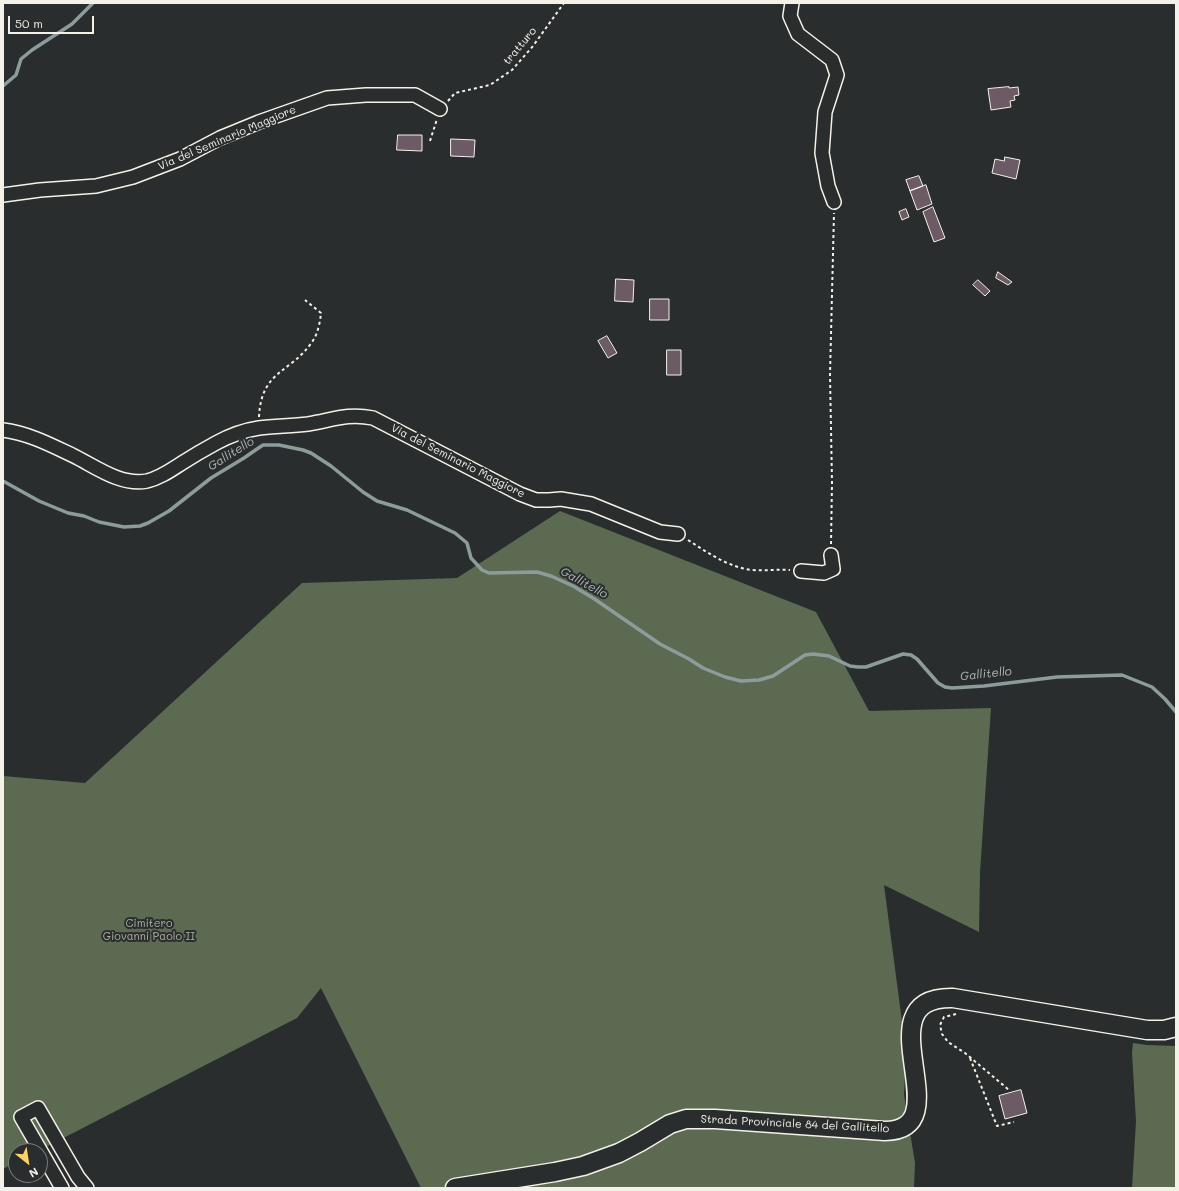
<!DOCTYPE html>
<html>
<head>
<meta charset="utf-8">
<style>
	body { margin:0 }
	#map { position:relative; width:1179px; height:1191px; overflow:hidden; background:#2a2d2e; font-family:Mali,sans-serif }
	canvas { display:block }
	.frame { position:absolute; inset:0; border:4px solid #f4f1e8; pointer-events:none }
	.north { position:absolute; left:8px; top:1143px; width:40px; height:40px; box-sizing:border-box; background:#2a2d2e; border:1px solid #7b7b78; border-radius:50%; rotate:150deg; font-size:11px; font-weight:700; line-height:16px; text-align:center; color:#f4f1e8 }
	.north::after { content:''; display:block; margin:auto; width:14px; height:18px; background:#ffd166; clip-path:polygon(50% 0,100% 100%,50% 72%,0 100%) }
	.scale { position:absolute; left:8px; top:16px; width:86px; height:18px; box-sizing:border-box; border:2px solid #f4f1e8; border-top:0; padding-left:5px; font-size:12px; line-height:14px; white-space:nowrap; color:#f4f1e8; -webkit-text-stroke:3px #2a2d2e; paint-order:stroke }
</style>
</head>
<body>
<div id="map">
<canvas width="1179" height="1191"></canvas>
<div class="frame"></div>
<div class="north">N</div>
<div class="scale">50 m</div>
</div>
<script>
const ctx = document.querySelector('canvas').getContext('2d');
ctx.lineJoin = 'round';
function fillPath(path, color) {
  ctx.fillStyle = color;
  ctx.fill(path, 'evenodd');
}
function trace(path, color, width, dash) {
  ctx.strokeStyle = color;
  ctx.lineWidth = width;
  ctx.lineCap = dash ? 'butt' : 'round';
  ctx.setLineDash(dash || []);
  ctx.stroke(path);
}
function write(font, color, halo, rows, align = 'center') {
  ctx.font = font + ' Mali,sans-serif';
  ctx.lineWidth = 4;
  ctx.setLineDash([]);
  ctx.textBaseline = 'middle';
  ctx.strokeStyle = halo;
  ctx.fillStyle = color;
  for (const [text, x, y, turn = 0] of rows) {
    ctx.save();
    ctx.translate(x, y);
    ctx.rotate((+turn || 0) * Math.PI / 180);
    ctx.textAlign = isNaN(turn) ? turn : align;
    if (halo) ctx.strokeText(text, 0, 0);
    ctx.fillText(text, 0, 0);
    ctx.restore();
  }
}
fillPath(new Path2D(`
	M560 511 816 612 869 711 991 708 980 872 979 932 884 885 906 1052 904 1095 915 1163 914 1188H421L321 988 297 1018 38 1151H16V1162L3 1169V776L85 783 302 583 457 578Z
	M1133 1043 1147 1045 1176 1046V1188H1132L1136 1121 1132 1053Z`), '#5c6a52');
trace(new Path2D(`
	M3 86 16 75 21 59 32 50 72 24 93 3
	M3 481 39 501 68 513 84 516 99 522 124 527 140 526 148 523 169 511 211 478 244 458 257 449 263 445H279L303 450 311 453 331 466 363 492 377 501 407 510 455 533 467 543 471 558 482 570 489 573 537 572 551 576 573 586 593 598 660 644 689 659 703 668 725 677 741 681 759 680 773 676 805 655 813 654 829 656 850 666 858 667H866L903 654 911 655 917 659 938 683 945 687 952 688 984 686 1057 677 1122 675 1152 687 1165 699 1176 712`), '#8c9c9c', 3.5);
const building = new Path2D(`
	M1009 87V88L1018 87 1019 95 1014 96 1015 100 1010 101 1011 107 991 110 988 89Z
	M398 135H422V151L397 150Z
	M451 139 475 140 474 157 451 156Z
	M1005 157 1020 160 1016 179 992 173 995 159 1004 161Z
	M919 176 923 186 910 191 906 180Z
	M926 185 932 204 917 210 910 191Z
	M933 207 945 238 934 242 923 212Z
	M906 209 909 217 902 220 899 212Z
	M998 272 1012 282 1008 285 996 278Z
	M616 279 634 280 633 302 615 301Z
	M978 280 990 291 985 296 973 285Z
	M650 299H669V320H650Z
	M607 336 617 353 608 358 598 341Z
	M667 350H681V375H667Z
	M1021 1090 1027 1113 1005 1119 999 1096Z`);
fillPath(building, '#6c5b65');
trace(building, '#f4f1e8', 1);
const street = new Path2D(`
	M792 3 790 16 798 34 832 60 837 75 825 112 822 153 828 186 834 202
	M3 195 40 190 96 186 133 177 180 159 220 138 259 122 327 98 366 95H415L440 109
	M3 430C28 433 51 445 74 456 96 467 121 486 147 481 160 478 171 470 182 463 193 456 205 449 216 443 229 436 245 430 259 428 275 426 291 426 308 424 333 420 347 413 373 418L520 494 536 500H549L561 499 591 504 660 532 678 534
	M801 571 824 573 833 569 831 555
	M62 1188 21 1117 38 1108 78 1177 87 1188`);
const secondary = new Path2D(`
	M455 1188 555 1172 583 1166 619 1153 640 1142 670 1124 686 1119H715L885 1131C964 1130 859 996 953 998L1147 1030H1164L1176 1027`);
trace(street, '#f4f1e8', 16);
trace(secondary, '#f4f1e8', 21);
trace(new Path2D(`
	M448 101 455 93 490 85 512 70 533 46 564 3
	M430 141 437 119
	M259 417C261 370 291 373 312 342 318 334 320 322 321 313L305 300
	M688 540C708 553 728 567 752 570 765 571 777 569 790 570
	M831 544 832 482 830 375 834 213
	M956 1014 944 1017 940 1025 942 1034 948 1042 965 1053 1009 1090
	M970 1058 997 1126 1014 1122`), '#f4f1e8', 2, [3, 3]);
trace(street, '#2a2d2e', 13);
trace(secondary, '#2a2d2e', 18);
write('11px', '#f4f1e8', '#2a2d2e', [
	["tratturo",520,46,-50],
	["Via del Seminario Maggiore",227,138,-23],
	["Via del Seminario Maggiore",458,461,27],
	["Strada Provinciale 84 del Gallitello",795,1124,3]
]);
write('11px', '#b0b4a4', '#2a2d2e', [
	["Cimitero",149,924],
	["Giovanni Paolo II",149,937]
]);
write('italic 12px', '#afb9b6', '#2a2d2e', [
	["Gallitello",231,454,-32],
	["Gallitello",584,583,29],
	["Gallitello",986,674,-6]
]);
</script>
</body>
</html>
